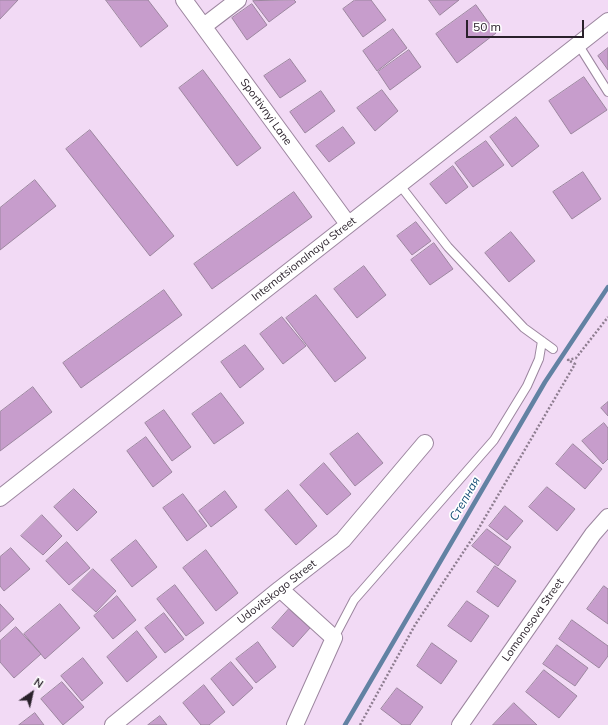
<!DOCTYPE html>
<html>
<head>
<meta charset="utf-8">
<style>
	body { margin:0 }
	#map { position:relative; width:608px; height:725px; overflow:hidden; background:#f2daf5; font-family:Mulish,sans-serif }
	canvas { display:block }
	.north { position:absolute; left:12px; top:673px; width:40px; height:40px; -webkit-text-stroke:3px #fff; paint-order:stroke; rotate:34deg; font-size:11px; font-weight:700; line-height:16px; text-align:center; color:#2a212b }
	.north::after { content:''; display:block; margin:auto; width:14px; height:18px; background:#2a212b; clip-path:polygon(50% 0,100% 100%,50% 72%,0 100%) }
	.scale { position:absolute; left:466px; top:20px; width:118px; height:18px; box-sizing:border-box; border:2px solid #2a212b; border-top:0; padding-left:5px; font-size:12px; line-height:14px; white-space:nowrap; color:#2a212b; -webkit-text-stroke:3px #fff; paint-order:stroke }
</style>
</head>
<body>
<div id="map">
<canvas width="608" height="725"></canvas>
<div class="north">N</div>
<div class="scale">50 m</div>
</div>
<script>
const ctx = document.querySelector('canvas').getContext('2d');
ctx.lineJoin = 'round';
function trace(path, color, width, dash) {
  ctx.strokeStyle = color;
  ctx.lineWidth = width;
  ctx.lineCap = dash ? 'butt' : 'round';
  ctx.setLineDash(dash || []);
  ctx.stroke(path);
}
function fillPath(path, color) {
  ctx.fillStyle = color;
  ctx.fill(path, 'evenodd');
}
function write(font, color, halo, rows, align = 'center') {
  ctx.font = font + ' Mulish,sans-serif';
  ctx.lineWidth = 3.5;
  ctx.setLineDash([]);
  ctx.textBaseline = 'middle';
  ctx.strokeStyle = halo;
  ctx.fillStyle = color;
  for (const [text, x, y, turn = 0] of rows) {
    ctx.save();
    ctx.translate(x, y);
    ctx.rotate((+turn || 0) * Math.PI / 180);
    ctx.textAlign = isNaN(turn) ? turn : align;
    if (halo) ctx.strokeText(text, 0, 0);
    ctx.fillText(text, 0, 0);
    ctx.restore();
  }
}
trace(new Path2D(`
	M345 725 545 382 608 287`), '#6282a3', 4.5);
const building = new Path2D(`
	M0 0H18L0 19Z
	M106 0H148L168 26 141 47Z
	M294 0 296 2 269 22 253 1Z
	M355 0H371L386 20 363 37 343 9Z
	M429 0H459L440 15Z
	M252 4 267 25 247 40 232 18Z
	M476 5 496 33 457 63 436 34Z
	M393 29 407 48 377 71 363 51Z
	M608 48V70L598 56Z
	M409 50 421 67 390 90 378 72Z
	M290 59 306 81 280 98 264 76Z
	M203 70 261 148 237 166 179 88Z
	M584 77 607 110 571 134 549 101Z
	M382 90 398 111 375 131 357 108Z
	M321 91 335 111 305 133 290 112Z
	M516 117 539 146 512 167 490 137Z
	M343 127 355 143 329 162 316 146Z
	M90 130 174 236 150 256 66 149Z
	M486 141 504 165 473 187 455 163Z
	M453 166 468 187 446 204 430 184Z
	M583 172 601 199 572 219 553 192Z
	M35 180 56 206 0 250V208Z
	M294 192 312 217 212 289 194 264Z
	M416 222 431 241 412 255 397 236Z
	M511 232 535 261 509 282 485 253Z
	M434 243 453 269 430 285 411 260Z
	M364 266 386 295 357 318 334 289Z
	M164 290 182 315 81 388 63 363Z
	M316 295 366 358 335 382 286 318Z
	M282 317 306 346 283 364 260 334Z
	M245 345 264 369 240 388 221 362Z
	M33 387 52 412 0 451V412Z
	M221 393 244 423 214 444 192 414Z
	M608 402V416L601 408Z
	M164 410 191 447 172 461 145 423Z
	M604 423 608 428V459L603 464 582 441Z
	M358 433 383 463 355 486 330 454Z
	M146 437 172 472 153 487 127 451Z
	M573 444 602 469 585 489 556 464Z
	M324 463 351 494 327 515 300 485Z
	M547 487 575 509 557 531 529 507Z
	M74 489 97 512 77 531 54 507Z
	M288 490 317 526 296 545 265 510Z
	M225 491 237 507 211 527 199 511Z
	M183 494 207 526 187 541 163 508Z
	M505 506 523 521 507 540 489 526Z
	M42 515 62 536 43 555 21 536Z
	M487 529 511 547 498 566 472 546Z
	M136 540 157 567 132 587 111 560Z
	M67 542 90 568 69 585 46 561Z
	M11 548 30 569 4 591 0 586V557Z
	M206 550 238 593 216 611 183 568Z
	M495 566 516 581 498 607 477 592Z
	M93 569 116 591 96 612 72 590Z
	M175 585 204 623 186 636 157 599Z
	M604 586 608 589V624L587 609Z
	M117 596 136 620 113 639 94 616Z
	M467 601 489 616 471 642 448 626Z
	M0 604 14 619 0 632Z
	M60 604 80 628 45 659 24 634Z
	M289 609 310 628 293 647 272 628Z
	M164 613 184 639 165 653 145 628Z
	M572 620 608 646V656L599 668 559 639Z
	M16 627 41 654 14 678 0 662V641Z
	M137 631 157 657 127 682 107 657Z
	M258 642 276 667 256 683 236 659Z
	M432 643 457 661 441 684 417 666Z
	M557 645 588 668 575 686 543 664Z
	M83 658 103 683 82 701 61 676Z
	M231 662 253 688 233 706 211 679Z
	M544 670 577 696 559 718 526 692Z
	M62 682 84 707 63 725 41 699Z
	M204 685 225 712 209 725H201L183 703Z
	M397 688 423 707 410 725H402L381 709Z
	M514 703 537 725H493Z
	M35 713 44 725H19Z
	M160 716 167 725H148Z`);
fillPath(building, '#c79dcc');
trace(building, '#9c869f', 1);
const service = new Path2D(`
	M578 44 608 92
	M399 184 448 247 524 328 553 349
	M334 638 354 600 494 440 527 386 539 359 542 341`);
const minor = new Path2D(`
	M184 0 348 224
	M204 26 238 0
	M0 498 608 21
	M280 589 334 638 295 725
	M113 725 280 589 343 540 425 443
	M460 725 593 534 608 517`);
trace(service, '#9c869f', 10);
trace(minor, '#9c869f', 18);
trace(new Path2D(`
	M360 725 415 625 476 533 575 364 568 360 576 358 608 317`), '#8e7d90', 2.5, [2, 2]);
trace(service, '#fff', 8);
trace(minor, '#fff', 16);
write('11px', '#2a212b', '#fff', [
	["Sportivnyi Lane",266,112,54],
	["Internatsionalnaya Street",304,259,-38],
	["Udovitskogo Street",277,592,-38],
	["Lomonosova Street",533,620,-55]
]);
write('italic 12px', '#144e76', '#fff', [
	["Степная",465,499,-60]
]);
</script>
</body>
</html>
